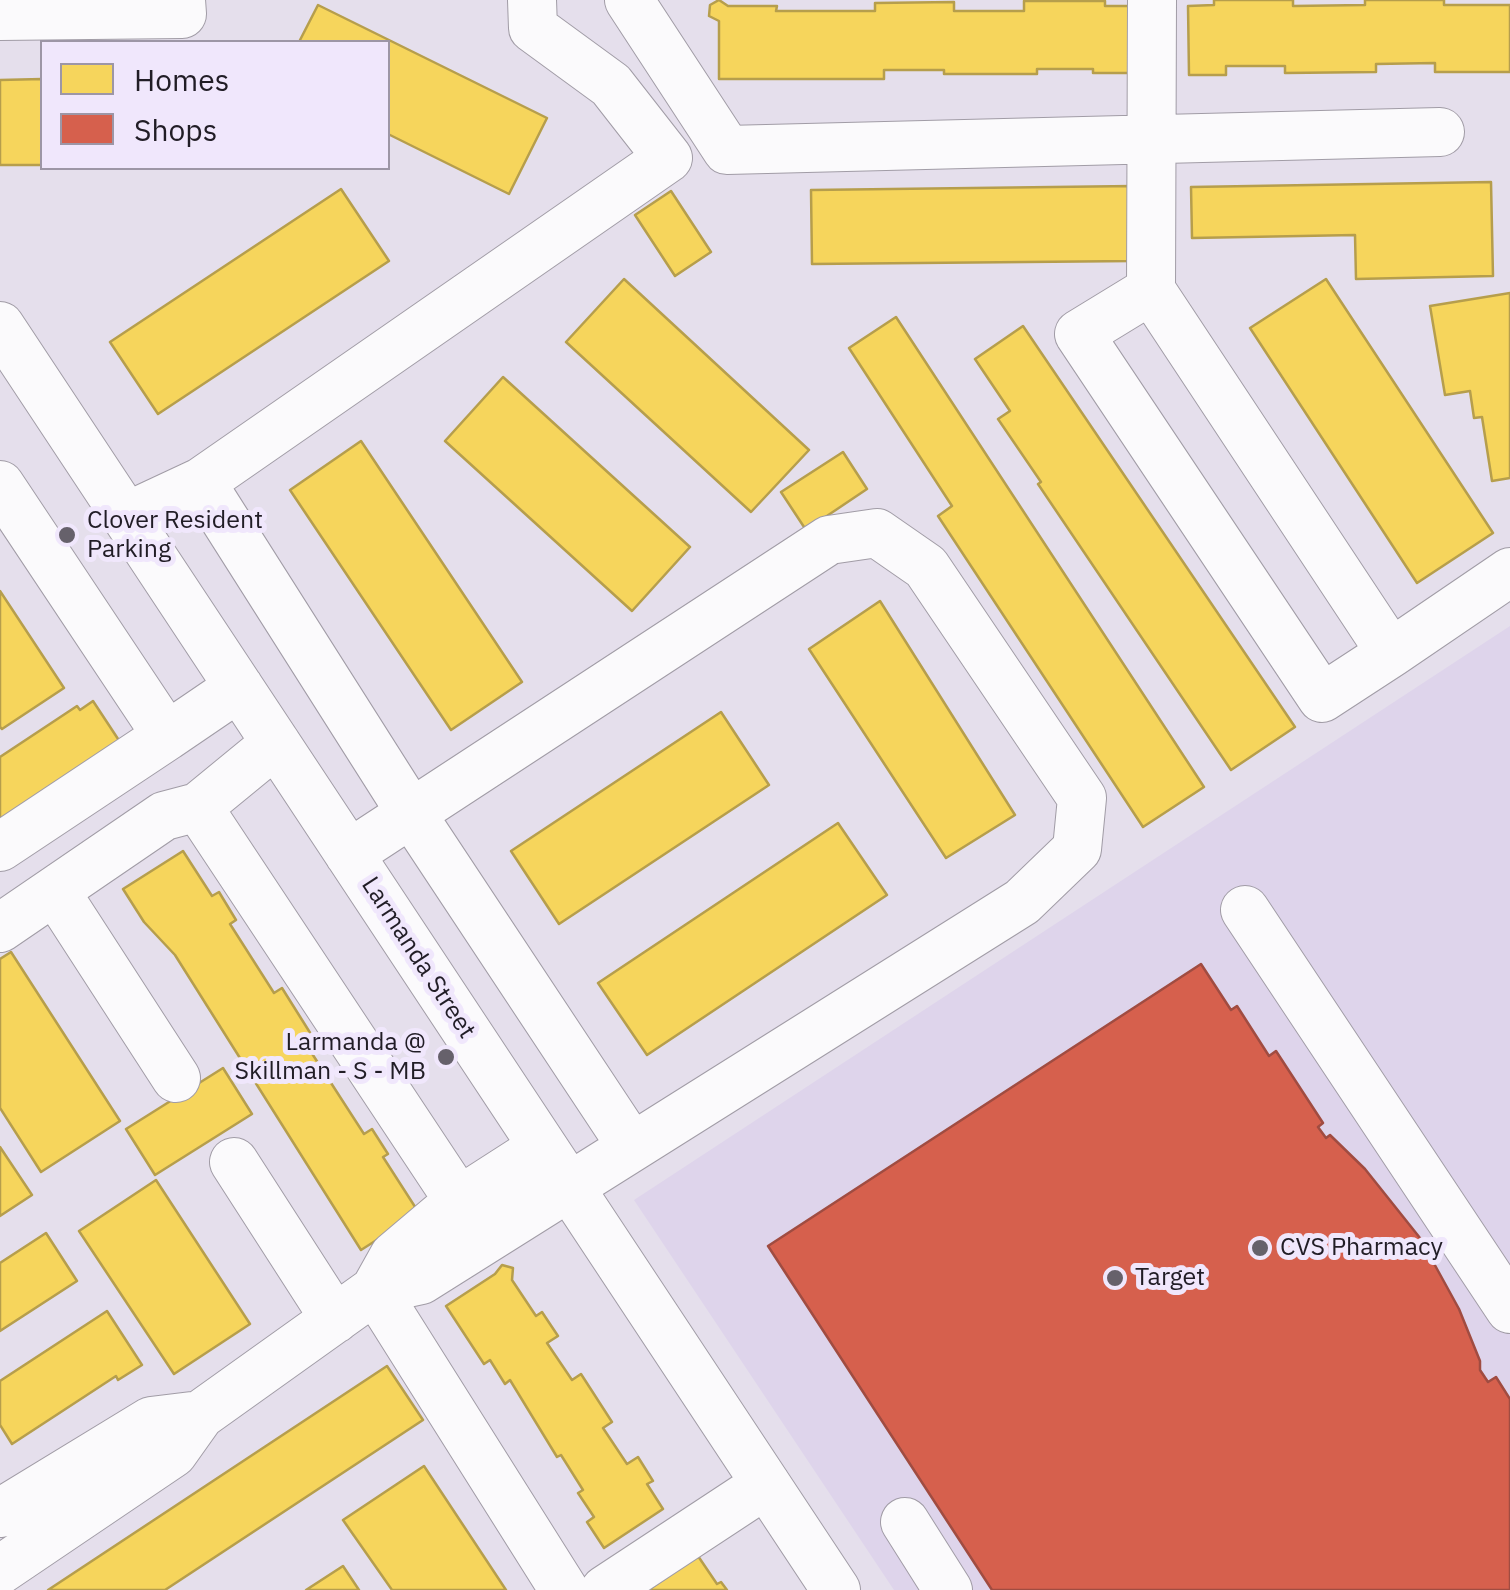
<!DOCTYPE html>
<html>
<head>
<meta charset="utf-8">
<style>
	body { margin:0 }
	#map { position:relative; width:1510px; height:1590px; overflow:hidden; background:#e5dfec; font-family:"IBM Plex Sans",sans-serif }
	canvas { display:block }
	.legend { position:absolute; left:40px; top:40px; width:350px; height:130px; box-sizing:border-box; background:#f0e7fc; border:2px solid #9d96a6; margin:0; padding:12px 18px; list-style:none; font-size:30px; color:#211d26 }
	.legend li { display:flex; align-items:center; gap:20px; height:50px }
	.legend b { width:50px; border:2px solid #9d96a6 }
</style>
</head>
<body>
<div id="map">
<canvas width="1510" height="1590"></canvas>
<ul class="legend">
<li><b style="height:28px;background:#f6d55c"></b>Homes</li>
<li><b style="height:28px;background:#d6604d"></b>Shops</li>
</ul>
</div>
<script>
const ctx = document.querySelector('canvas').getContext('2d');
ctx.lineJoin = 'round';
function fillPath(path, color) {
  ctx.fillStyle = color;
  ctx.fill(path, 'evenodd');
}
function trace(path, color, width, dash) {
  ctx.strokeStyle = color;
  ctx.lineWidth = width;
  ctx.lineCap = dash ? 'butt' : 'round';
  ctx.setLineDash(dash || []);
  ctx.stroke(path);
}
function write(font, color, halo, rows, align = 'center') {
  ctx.font = font + ' "IBM Plex Sans",sans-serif';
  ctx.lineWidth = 10;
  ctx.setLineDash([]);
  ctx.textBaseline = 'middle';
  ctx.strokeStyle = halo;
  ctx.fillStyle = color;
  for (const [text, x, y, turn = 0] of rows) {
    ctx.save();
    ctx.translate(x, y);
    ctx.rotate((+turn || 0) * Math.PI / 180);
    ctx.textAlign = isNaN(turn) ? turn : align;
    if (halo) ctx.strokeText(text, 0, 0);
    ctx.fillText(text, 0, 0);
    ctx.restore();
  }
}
fillPath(new Path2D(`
	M1510 626V1590H894L634 1200Z`), '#ded4eb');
const homes = new Path2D(`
	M719 0 728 6H777L776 11H875V3L954 2V11H1024V1H1105V6H1131V73H1093V69H1037V74H944V70H884V79H719V21L709 16 710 5Z
	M1214 0H1293V6L1365 5V0H1444V5H1510V72H1435V63L1376 64V72L1285 73V66H1226V75H1189L1188 6 1214 5Z
	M318 5 547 118 509 194 388 134V42H299Z
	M42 79V165H0V80Z
	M1491 182 1493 276 1356 279 1355 235 1192 238 1191 187Z
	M1133 186V261L812 264 811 190Z
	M341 189 389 261 158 414 110 342Z
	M671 191 711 252 675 276 635 215Z
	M624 279 809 450 751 512 566 342Z
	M1326 279 1493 533 1417 583 1250 328Z
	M1510 293V478L1492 481 1482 417 1474 418 1470 391 1445 395 1430 306Z
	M896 317 1204 787 1143 827 938 516 952 506 849 348Z
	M1023 326 1295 727 1231 770 1038 484 1041 482 998 419 1010 411 975 359Z
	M503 377 690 547 632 611 445 441Z
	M361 441 522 682 451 730 290 490Z
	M843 452 867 489 806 530 781 492Z
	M0 591 64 688 2 729 0 727Z
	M880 601 1015 815 946 858 809 649Z
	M93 701 122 745 0 825V757L77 706 80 710Z
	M721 712 769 785 559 924 511 851Z
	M838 823 887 895 647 1055 598 983Z
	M183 851 212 896 219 892 236 920 230 924 274 993 282 988 319 1047 311 1052 364 1134 372 1129 388 1154 383 1157 419 1213 361 1250 175 955 144 922 123 889Z
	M11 952 120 1121 41 1172 0 1108V959Z
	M223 1068 252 1114 155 1175 126 1129Z
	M0 1147 32 1195 0 1216Z
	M156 1180 250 1324 174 1374 79 1231Z
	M46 1233 77 1281 0 1331V1263Z
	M502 1265 513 1268 512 1280 536 1316 542 1312 558 1336 547 1343 572 1380 581 1374 612 1422 603 1428 627 1464 638 1457 653 1481 647 1484 663 1509 604 1548 587 1522 594 1517 578 1493 583 1490 561 1455 557 1457 510 1380 505 1384 490 1360 484 1364 446 1306 495 1274Z
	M107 1311 142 1365 118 1380 116 1376 12 1444 0 1425V1381Z
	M387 1366 423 1420 165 1590H48Z
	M424 1466 506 1590H392L343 1520Z
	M698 1556 717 1584 721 1582 727 1590H648Z
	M343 1566 359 1590H306Z`);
fillPath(homes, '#f6d55c');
trace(homes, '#b69e4c', 2.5);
const shops = new Path2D(`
	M1201 964 1231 1010 1237 1006 1269 1056 1276 1051 1323 1123 1318 1127 1326 1138 1330 1135 1365 1169 1420 1238 1459 1309 1480 1361V1370L1488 1382 1496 1377 1510 1399V1590H992L768 1246Z`);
fillPath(shops, '#d6604d');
trace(shops, '#a04c41', 2.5);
const minor = new Path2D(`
	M532 0 533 28 611 85 668 158 201 482 411 813 632 1147
	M629 0 727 150 1440 132
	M1152 0 1151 290 1391 653 1510 572
	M0 16 182 14 181 0
	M1151 290 1079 334 1322 698 1391 653
	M0 326 836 1590
	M0 485 167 736 0 847
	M126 517 201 482
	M167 736 239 687
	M276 743 198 807 459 1201 543 1147
	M55 891 176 1078
	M1245 910 1510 1309
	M0 928 164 816 198 807
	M234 1162 335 1319
	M375 1290 564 1590
	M375 1290 394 1256 459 1201
	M0 1513 151 1421 200 1415 375 1290 421 1280 1022 902 1077 849 1082 798 926 567 877 533 829 540 349 854
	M905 1522 948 1590
	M0 1570 173 1453 200 1415
	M605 1590 766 1484`);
trace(minor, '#a19ca6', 50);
trace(minor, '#fbfafc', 48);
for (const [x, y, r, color] of [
	[67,535,10,"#66616b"],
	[446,1057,10,"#66616b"],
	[1260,1248,10,"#66616b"],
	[1115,1278,10,"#66616b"]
]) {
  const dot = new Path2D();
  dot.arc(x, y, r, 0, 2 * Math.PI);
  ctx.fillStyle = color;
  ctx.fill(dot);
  trace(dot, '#f0e7fc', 4);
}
write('25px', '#211d26', '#f0e7fc', [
	["Clover Resident",87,521],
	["Parking",87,550],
	["Larmanda @",426,1043,"right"],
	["Skillman - S - MB",426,1072,"right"],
	["CVS Pharmacy",1280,1248],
	["Target",1135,1278]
], 'left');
write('25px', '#211d26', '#f0e7fc', [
	["Larmanda Street",418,958,57]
]);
</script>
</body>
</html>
